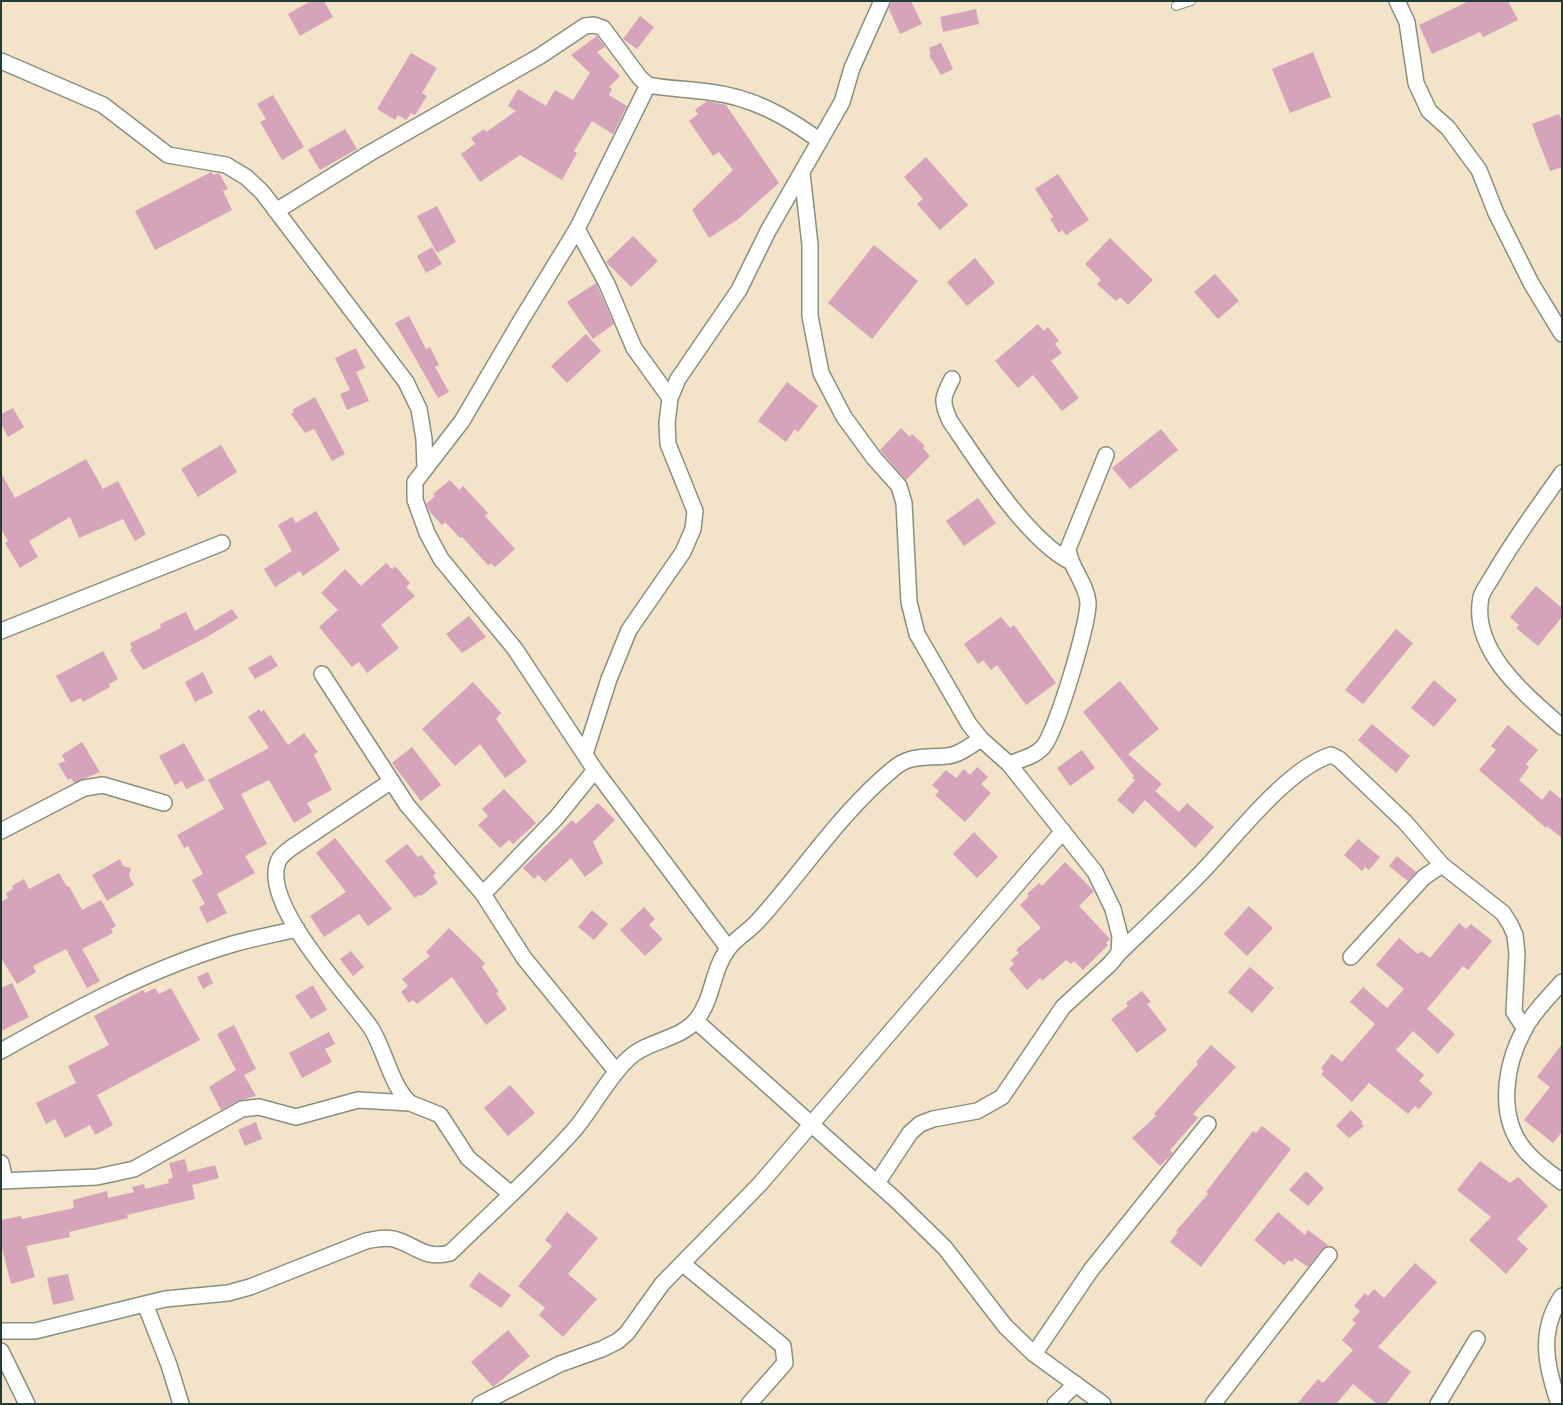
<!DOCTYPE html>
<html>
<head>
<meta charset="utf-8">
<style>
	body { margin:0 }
	#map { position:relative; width:1563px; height:1405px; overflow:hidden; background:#f3e3c9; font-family:"IM FELL French Canon",serif }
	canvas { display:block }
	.frame { position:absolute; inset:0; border:2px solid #1f3d34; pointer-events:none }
</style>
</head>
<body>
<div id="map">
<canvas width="1563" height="1405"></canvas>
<div class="frame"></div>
</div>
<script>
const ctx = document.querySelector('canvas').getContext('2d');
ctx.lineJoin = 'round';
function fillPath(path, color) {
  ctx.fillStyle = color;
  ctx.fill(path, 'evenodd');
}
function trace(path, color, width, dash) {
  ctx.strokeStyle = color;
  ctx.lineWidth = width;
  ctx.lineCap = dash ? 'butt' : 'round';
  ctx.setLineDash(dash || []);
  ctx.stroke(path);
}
fillPath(new Path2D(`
	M311 1H324L333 17 300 36 288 14Z
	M894 1H911L922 24 900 34 889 9 891 3Z
	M1469 1H1508L1518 20 1483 37 1480 32 1432 54 1419 25Z
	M976 9 979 24 943 32 940 17Z
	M640 16 654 27 637 49 623 39Z
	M597 36 605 47 597 52 620 76 609 87 612 89 609 95 627 106 613 134 592 121 574 151 577 153 562 180 520 155 480 182 461 154 475 144 471 138 484 129 486 132 516 111 508 106 518 89 546 106 555 90 573 100 590 73 571 55Z
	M941 43 953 69 941 75 929 55 931 54 929 48Z
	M1313 52 1331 97 1290 113 1272 69Z
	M411 53 437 68 422 93 427 96 415 115 411 113 406 120 398 115 395 120 377 109Z
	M273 95 304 147 282 160 260 122 266 119 257 104Z
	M707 101 726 105 779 183 737 220 709 238 692 210 733 170 719 152 713 156 689 121 698 114 695 110Z
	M1559 114 1562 121V167L1550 171 1532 124Z
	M345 129 357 149 320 170 308 150Z
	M926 157 968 205 940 230 917 204 923 199 904 177Z
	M211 172 214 175 219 173 228 189 223 191 232 210 155 250 135 211Z
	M1058 174 1089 220 1066 235 1062 230 1059 233 1050 219 1053 217 1035 189Z
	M437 206 456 242 437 253 417 216Z
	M633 236 658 261 631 287 606 262Z
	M1110 238 1153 280 1128 305 1120 297 1116 301 1097 284 1101 280 1085 264Z
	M874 245 918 281 872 339 828 303Z
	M432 247 442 264 426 273 417 256Z
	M975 258 995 283 967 306 947 282Z
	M1215 274 1239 301 1218 319 1194 292Z
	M596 283 614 324 593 339 567 302Z
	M409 316 426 349 430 347 439 365 435 367 449 392 438 398 395 323Z
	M1038 324 1044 331 1048 327 1059 341 1055 344 1062 353 1051 361 1079 398 1062 411 1033 375 1018 388 995 361Z
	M586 334 601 351 567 383 551 366Z
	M356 348 365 368 356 372 369 401 347 410 340 394 350 390 335 358Z
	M787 382 818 406 798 432 795 429 786 442 758 421Z
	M315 397 345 454 332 461 314 429 305 433 291 414 294 412 292 410Z
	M13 408 24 427 8 437 1 424V414Z
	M901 428 910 437 912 434 925 446 923 448 930 456 906 480 880 450Z
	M1161 429 1178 450 1130 489 1112 468Z
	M221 445 237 472 198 497 181 469Z
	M86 459 103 489 118 481 146 534 135 541 123 519 79 538 70 517 29 541 38 557 20 568 5 543 8 541 1 529V473L15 498Z
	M450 480 459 490 463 486 488 513 485 516 515 549 495 567 491 563 488 565 462 537 460 538 445 522 442 525 430 512 426 504 435 496 433 494Z
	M978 498 996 523 964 546 946 521Z
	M316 511 340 550 303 576 300 571 275 587 264 569 292 551 278 525 292 517 296 523Z
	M386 563 392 569 395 566 410 583 406 587 415 596 381 625 399 648 367 673 359 662 352 667 319 627 338 610 321 593 345 569 361 586Z
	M1536 586 1562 608V617L1538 646 1516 628 1519 625 1510 617Z
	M232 609 238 618 207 637 143 670 130 650 132 648 130 643 161 628 160 624 186 612 195 631Z
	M469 616 486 637 462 653 446 634Z
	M1001 617 1010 628 1014 625 1056 683 1026 705 997 665 991 670 983 660 978 664 964 644Z
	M1396 629 1413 643 1363 704 1345 690Z
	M103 651 118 679 109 684 110 687 83 702 81 698 71 703 56 676Z
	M271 655 278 666 255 679 248 668Z
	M203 672 213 693 195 702 185 682Z
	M1434 680 1457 700 1434 727 1411 708Z
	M1120 681 1159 729 1128 754 1162 784 1155 791 1179 812 1187 803 1214 827 1195 848 1145 800 1133 814 1117 800 1135 780 1132 778 1134 776 1083 712Z
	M473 682 501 713 496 719 527 762 505 778 480 744 455 766 422 729Z
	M259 709 261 712 264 710 288 745 304 733 318 752 314 755 332 790 307 803 312 812 294 823 269 780 241 794 267 844 245 856 255 873 217 894 227 913 207 923 199 907 205 904 192 880 203 874 188 846 184 848 177 835 224 809 208 780 269 748 248 717Z
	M1372 724 1410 756 1396 773 1358 740Z
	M1508 725 1538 750 1526 764 1529 767 1519 780 1542 800 1550 790 1562 800V838L1547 826 1546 828 1479 770 1496 750 1491 746Z
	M82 742 100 772 74 783 71 778 68 780 58 764 65 761 62 755Z
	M184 743 205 780 186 789 182 781 175 785 159 756Z
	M412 747 441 785 421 801 392 763Z
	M1082 750 1095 768 1070 786 1057 768Z
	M977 767 988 777 981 784 991 793 965 822 935 795 939 791 932 785 946 770 956 778 964 769 970 775Z
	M504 789 536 823 513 844 509 840 500 848 478 825 488 816 482 809Z
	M598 803 615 820 593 842 603 863 585 877 571 858 545 882 538 875 534 879 523 868 572 820 576 824Z
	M974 832 998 857 977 878 953 854Z
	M335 838 392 909 368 926 359 914 324 937 310 916 346 892 316 853Z
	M1358 839 1380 857 1369 870 1365 867 1362 871 1344 855Z
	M407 844 418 857 421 855 436 873 433 876 438 883 421 896 419 895 415 898 385 861Z
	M1397 856 1416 872 1408 881 1389 866Z
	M120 859 123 866 131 868 129 876 134 885 107 901 92 875Z
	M1065 862 1094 891 1079 906 1110 939 1106 943 1108 945 1083 970 1074 961 1071 964 1066 960 1042 981 1040 978 1027 990 1009 969 1014 964 1011 960 1019 953 1016 950 1041 928 1020 905 1029 896 1027 894 1039 883 1042 886Z
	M59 873 67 887 69 886 82 910 101 900 116 926 111 929 113 933 82 949 100 981 87 988 66 949 33 966 36 972 17 984 1 958V902L8 898 6 893 13 889 12 886 24 879 29 889Z
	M1249 906 1273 928 1247 956 1224 934Z
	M644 907 655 919 649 925 663 939 645 956 620 930Z
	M592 910 608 924 594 940 578 927Z
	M1459 923 1466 929 1471 924 1492 941 1468 970 1463 966 1427 1009 1455 1034 1438 1054 1413 1031 1396 1050 1424 1075 1419 1081 1433 1093 1419 1109 1415 1106 1408 1114 1369 1083 1352 1102 1321 1074 1324 1071 1321 1068 1332 1054 1342 1062 1375 1024 1350 1002 1363 987 1387 1008 1404 989 1376 965 1399 938 1418 954 1421 951 1430 958Z
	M449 928 485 963 482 967 499 992 496 993 507 1009 486 1025 452 977 417 1004 413 1000 409 1003 401 992 408 986 402 979 430 956 426 952Z
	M351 951 364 967 353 976 340 959Z
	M1250 967 1274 988 1252 1013 1228 992Z
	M208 972 213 983 203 989 197 977Z
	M12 983 29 1017 1 1031V988Z
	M313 985 327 1010 311 1019 295 996Z
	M155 988 159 994 171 988 200 1040 97 1095 113 1125 95 1135 90 1125 65 1138 55 1119 46 1124 36 1103 76 1083 68 1066 109 1045 94 1016 143 990 145 993Z
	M1142 991 1151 1002 1147 1004 1167 1030 1137 1053 1111 1019 1128 1006 1126 1003Z
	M234 1025 256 1069 244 1075 256 1096 238 1101 221 1110 209 1087 236 1070 217 1034Z
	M329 1032 335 1044 325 1049 332 1062 302 1078 289 1053Z
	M1562 1044V1132L1553 1143 1524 1120 1550 1087 1537 1077Z
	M1211 1045 1236 1067 1193 1114 1198 1118 1170 1150 1173 1153 1160 1166 1132 1138 1156 1116 1154 1114 1198 1064 1196 1062Z
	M510 1085 535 1113 508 1136 484 1108Z
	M1351 1110 1363 1122 1361 1123 1364 1126 1349 1138 1336 1126Z
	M256 1122 262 1139 245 1146 238 1130Z
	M1262 1126 1291 1149 1201 1267 1170 1242 1178 1232 1176 1231 1208 1194 1206 1192 1253 1131 1256 1133Z
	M185 1159 188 1172 215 1165 219 1178 192 1185 195 1199 127 1215 128 1218 69 1232 70 1237 26 1246 35 1277 11 1284 2 1248 1 1220 21 1216 22 1219 74 1208 73 1200 107 1191 108 1198 134 1192 132 1187 144 1184 145 1189 169 1183 168 1179 173 1178 169 1163Z
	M1480 1161 1510 1183 1518 1177 1548 1206 1517 1239 1528 1249 1506 1274 1469 1240 1491 1217 1457 1190Z
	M1306 1171 1324 1188 1308 1206 1289 1190Z
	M567 1212 598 1238 568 1274 597 1299 563 1337 539 1315 545 1308 518 1286 552 1246 545 1240Z
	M1278 1212 1305 1235 1308 1230 1328 1245 1322 1249 1308 1267 1295 1258 1292 1262 1289 1260 1284 1265 1254 1240Z
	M1415 1263 1437 1282 1378 1347 1411 1372 1386 1404H1377L1353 1384 1336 1404H1297L1318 1379 1323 1383 1353 1350 1342 1340 1356 1323 1352 1320 1360 1311 1354 1306 1365 1293 1368 1296 1374 1289 1384 1298Z
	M479 1272 511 1295 501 1308 469 1286Z
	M68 1274 74 1300 53 1305 47 1278Z
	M508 1330 530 1356 493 1387 471 1362Z`), '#d5a3ba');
const service = new Path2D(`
	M1176 6 1191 1`);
const minor = new Path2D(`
	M1397 1 1407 22 1416 83 1429 111 1448 128 1479 170 1496 213 1531 283 1562 334
	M1 61 103 105 168 155 226 165 246 177 262 192 406 382 419 409 424 439 425 469 415 482V500L427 533 441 559 515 649 595 770 728 948
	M802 173 810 245V316L821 373 844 417 874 458 899 486 904 503 909 602 917 634 969 724 981 739 1009 764 1095 872 1113 909 1120 936 1119 953 1110 964 1063 1007 1002 1097 977 1111 933 1119 920 1124 910 1133 877 1183
	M276 211 370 153 540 56 585 26 594 25 603 28 640 78 648 85C668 89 689 89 709 92 752 97 786 116 820 141
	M577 229 607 284 634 348 670 398
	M952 379C942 398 941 401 950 421 978 462 1026 538 1069 561
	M425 469 462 421 520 322 577 229 648 85
	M1562 473C1539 506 1514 539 1494 574 1490 581 1483 590 1481 597 1470 651 1527 696 1562 727
	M1 631 222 543
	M322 674 407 805 483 894 524 958 616 1071
	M585 754 609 679 629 630 683 552 693 529 695 511 668 444 667 423 670 398 678 379 739 290 768 231 842 102 852 68 882 1
	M1009 764C1021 759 1034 757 1043 747 1056 733 1089 622 1088 602 1086 582 1070 568 1068 549L1106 455
	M390 782 291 848C288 851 283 854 280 858 255 899 350 997 371 1028 385 1050 391 1086 410 1103
	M1 831 84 788 103 785 164 803
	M483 894 557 817 595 770
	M1119 953C1147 926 1175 900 1201 873 1234 839 1286 769 1331 755L1339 759 1405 822 1442 865 1503 913 1510 924 1515 935 1517 954 1514 1012 1525 1029
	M1351 957 1424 877 1442 865
	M1562 982C1549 997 1533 1012 1524 1030 1505 1065 1497 1116 1524 1149 1534 1162 1549 1172 1562 1182
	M696 1021 897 1201 945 1248 1005 1326 1034 1354 1103 1404
	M1 1051C75 1009 151 968 233 944 254 938 276 934 297 929
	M1 1163 5 1181
	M1 1181 97 1177 134 1169 242 1109 259 1107 296 1117 358 1100 410 1103 440 1115 468 1158 511 1194
	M683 1264 783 1346 785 1363 749 1404
	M145 1304 169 1365 181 1404
	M1 1331H35L165 1299 228 1293 250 1287 366 1241C376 1239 384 1237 394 1239 416 1245 424 1260 450 1253 492 1212 536 1173 575 1129 594 1106 607 1079 628 1059 647 1040 681 1040 697 1019 713 999 712 970 728 949 736 938 749 931 758 921 804 870 840 813 893 769 910 754 927 758 947 756 960 755 971 745 981 739
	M1 1351 27 1404
	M1034 1354 1091 1270 1208 1124
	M480 1404 560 1364 602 1349 618 1341 627 1333 662 1284 760 1184 1063 831
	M1055 1404 1076 1384
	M1213 1404 1329 1255
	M1438 1404 1477 1339
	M1559 1404C1546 1366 1538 1331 1562 1296`);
trace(service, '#89907e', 10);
trace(minor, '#89907e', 18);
trace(service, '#fff', 8);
trace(minor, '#fff', 15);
</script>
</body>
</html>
